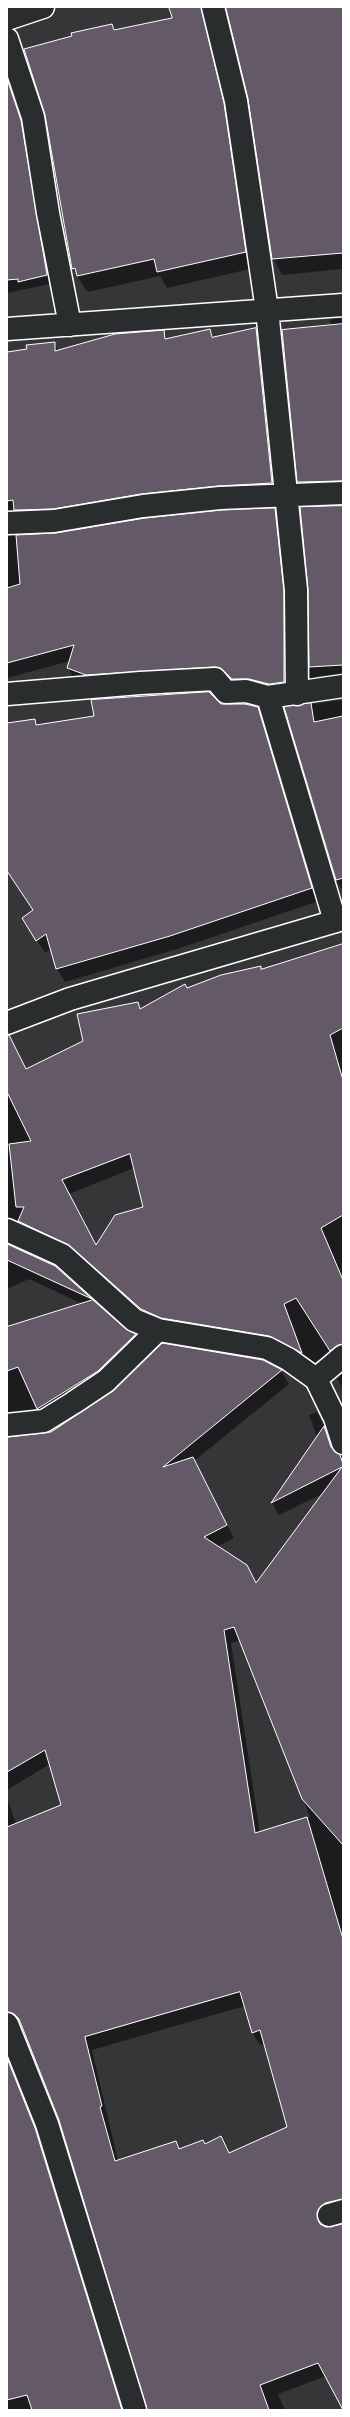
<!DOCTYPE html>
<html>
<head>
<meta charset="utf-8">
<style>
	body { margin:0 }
	#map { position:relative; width:350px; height:2417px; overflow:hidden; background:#363639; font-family:"Balsamiq Sans",sans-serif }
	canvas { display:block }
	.frame { position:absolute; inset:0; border:8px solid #fff; pointer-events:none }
</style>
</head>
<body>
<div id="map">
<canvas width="350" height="2417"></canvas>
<div class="frame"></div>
</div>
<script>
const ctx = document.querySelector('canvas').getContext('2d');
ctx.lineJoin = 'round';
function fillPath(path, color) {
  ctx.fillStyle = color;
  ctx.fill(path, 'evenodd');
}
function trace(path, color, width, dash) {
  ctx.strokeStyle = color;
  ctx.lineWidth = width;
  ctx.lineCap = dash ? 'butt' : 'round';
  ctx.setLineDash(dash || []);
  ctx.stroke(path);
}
fillPath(new Path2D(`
	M170 7H343V272L342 269 282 275 273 258 249 98 228 13 220 11 232 120 254 268 167 288 160 276 88 292 82 284 73 268 112 25 116 31 173 19Z
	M7 69 30 137 55 283 7 293Z
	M343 318V495L307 496 298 482 283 331 331 326 330 319Z
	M256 329 263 342 279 496 7 528V353L54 343 59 351 163 331 168 340 210 330 214 338Z
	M343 506V674L317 676V679L343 676 319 692 310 678V590Z
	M274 509 282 523 291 695 76 681 68 668 70 661 7 678V536L55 534Z
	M209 693 221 705 257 708 265 722 319 901 177 949 65 982 57 969 51 949 45 953 31 931 34 911 16 883 7 860V724L34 720 38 726 95 717 92 700Z
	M343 700V891L337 881 285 708Z
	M343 946V1361L329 1371 319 1359 310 1366 170 1331 7 1234V1064L26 1069 84 1041 137 1003 141 1010 187 989 260 967 262 970ZM134 1168 144 1207 96 1246 69 1194Z
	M7 1243 54 1266 125 1330 135 1335 143 1348 106 1384 7 1428V1328L83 1304 29 1279 7 1289Z
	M281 1371 289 1384 194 1461 234 1538 217 1547 256 1584 324 1493 279 1515 272 1503 317 1437 309 1415 317 1412 337 1454 343 1455V2214L328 2219 324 2226 332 2228 343 2224V2409L326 2376 278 2394 285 2410H147L60 2120 23 2027 11 2025 7 2028V1798L16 1824 62 1805 50 1764 7 1790V1437L51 1433ZM241 1640 310 1817 260 1833 231 1643ZM245 2006 252 2032 260 2045 265 2044 288 2128 230 2153 221 2138 205 2144 180 2149 176 2142 118 2161 92 2050Z
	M343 1373V1389L337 1379Z
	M7 2054 42 2142 125 2410H7Z`), '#0007');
const building = new Path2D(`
	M169 7H201L224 103 246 252 157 272 154 259 77 276 75 268 72 269 45 115 24 49 72 36 71 33 112 24 114 30 172 18Z
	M226 7H343V253L272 259 248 99Z
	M7 79 21 120 47 275 18 282V279L7 280Z
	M343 324V481L297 482 282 330Z
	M256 328 272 483 219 486 141 494 53 509 14 510 13 500 7 501V352L27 349 26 345 55 342V351L115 334 164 330 165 339 210 329 212 337Z
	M343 506V665L309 667 308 590 300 507Z
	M275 508 284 591V682L269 684 249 679H232L220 668 214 667 86 675 67 668 74 645 7 663V588L20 584 16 535 56 533 145 518 221 510Z
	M209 692 221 704H245L258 707 312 888 170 936 56 969 46 934 36 941 22 918 33 910 7 871V723L35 719 36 725 94 716 91 700Z
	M311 703 314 722 343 716V878L336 880 284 707Z
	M343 944V1028L330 1035 343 1080V1215L321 1228 343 1280V1344L330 1351 296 1298 284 1304 302 1353 269 1336 161 1318 141 1309 70 1246 18 1221 24 1207H16L9 1144 31 1141 7 1092V1035H9L26 1069 83 1041 77 1014 138 1002 140 1009 185 984 187 988 221 975 261 966V969ZM130 1154 143 1207 115 1215 96 1245 62 1180Z
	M7 1244 55 1266 92 1299 7 1260Z
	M93 1300 126 1329 136 1334 98 1371 37 1409 18 1367 7 1371V1327Z
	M162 1343 263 1360 282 1370 163 1467 193 1457 227 1525 204 1537 247 1565 256 1583 342 1467 271 1503 324 1426 331 1447 340 1455 343 1464V1845L302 1799 234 1627 224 1630 255 1833 307 1817 343 1939V2199L325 2203 317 2212 320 2224 326 2227 343 2224V2410L318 2363 260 2385 269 2410H147L59 2120 19 2019 14 2014 7 2012V1827L61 1805 45 1750 7 1772V1437L51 1432 113 1391ZM240 1992 252 2033 260 2030 287 2127 229 2153 221 2136 205 2144 203 2140 179 2149 176 2141 115 2161 100 2107 102 2106 85 2037Z
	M7 2058 35 2128 122 2410H32L27 2395 7 2400Z`);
fillPath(building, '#645967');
trace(building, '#fff', 1);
const minor = new Path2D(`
	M213 7 236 101 267 310 296 590 297 694
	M7 19 43 7
	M7 39 33 117 48 213 70 325
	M7 329 343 305
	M7 523 54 521 143 506 220 498 343 493
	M7 694 140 683 215 679 226 692 246 691 268 697 343 686
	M268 697 335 921
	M7 1230 62 1255 134 1320 158 1330 267 1348 288 1359 316 1379 335 1418 343 1443
	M316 1379 343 1356
	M7 1425 44 1421 73 1403 106 1381 158 1330
	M7 2024 47 2124 135 2410
	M329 2215 343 2211`);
const tertiary = new Path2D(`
	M7 1023 70 999 343 919`);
trace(minor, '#fff', 25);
trace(tertiary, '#fff', 25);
trace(minor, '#2a2d2e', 22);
trace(tertiary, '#2a2d2e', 22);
</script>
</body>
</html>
